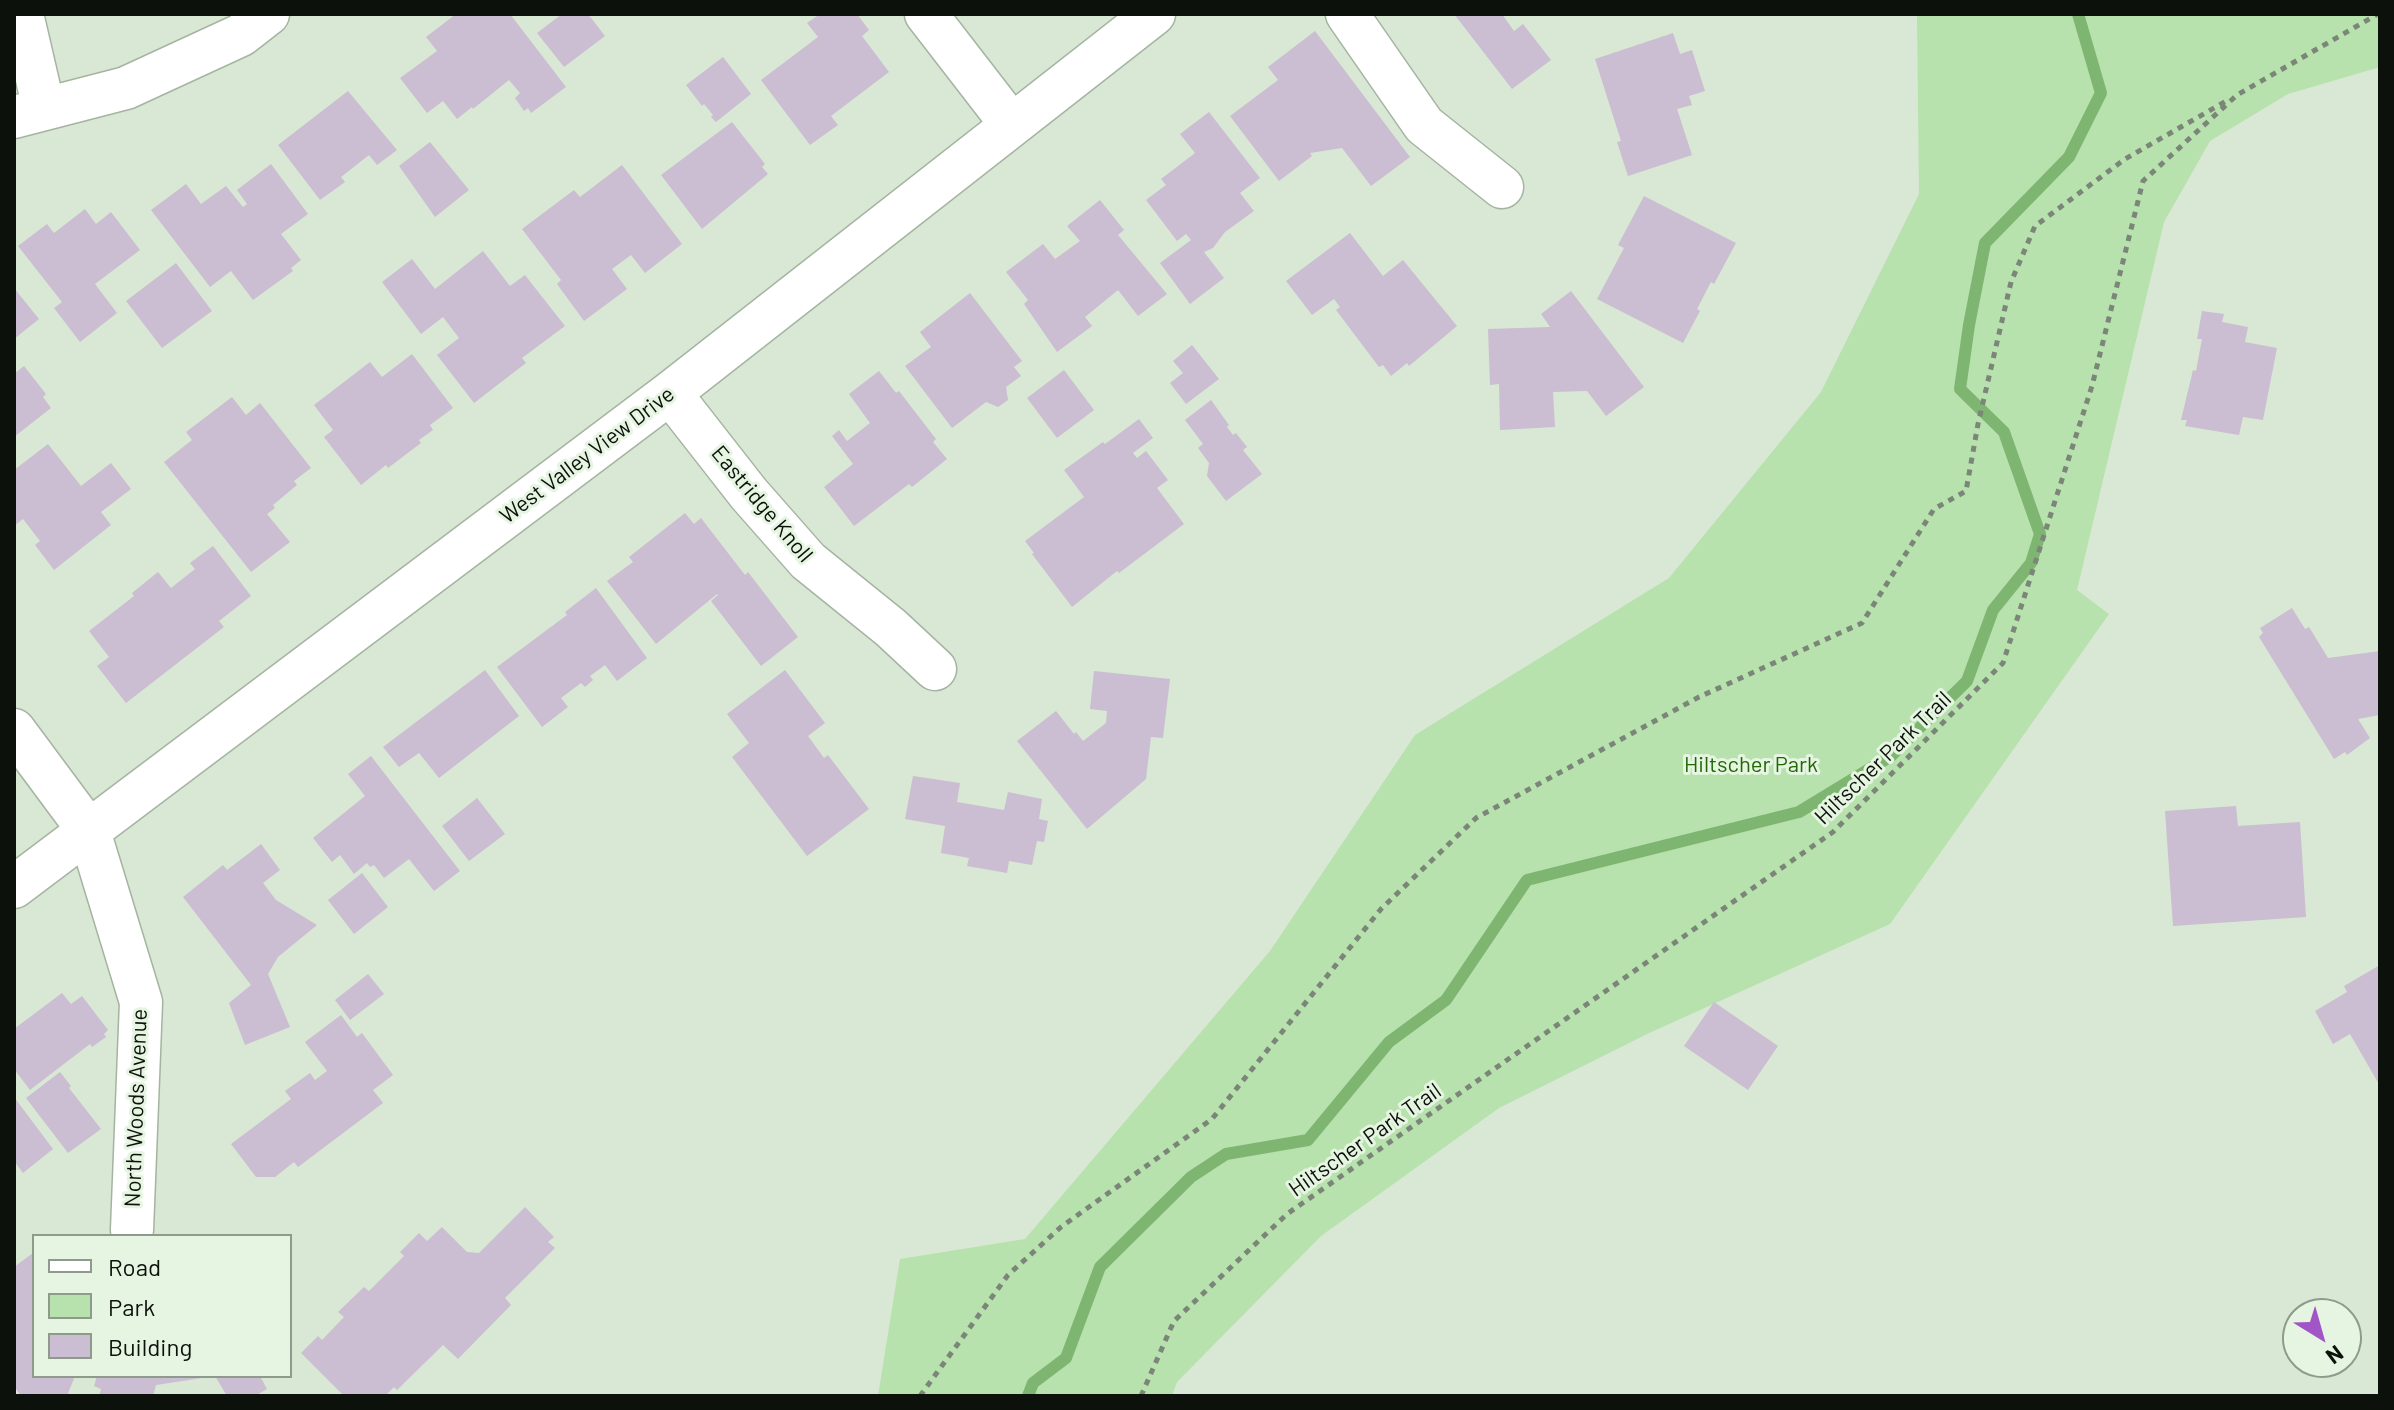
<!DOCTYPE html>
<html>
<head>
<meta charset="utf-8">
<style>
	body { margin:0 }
	#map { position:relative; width:2394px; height:1410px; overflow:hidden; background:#d8e8d4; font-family:Barlow,sans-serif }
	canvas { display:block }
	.frame { position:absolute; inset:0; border:16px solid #0c110b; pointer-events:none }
	.legend { position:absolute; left:32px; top:1234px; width:260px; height:144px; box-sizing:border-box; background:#e5f5e1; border:2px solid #8e9a8b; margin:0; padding:10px 14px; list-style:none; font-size:24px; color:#0c110b }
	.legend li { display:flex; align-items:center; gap:16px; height:40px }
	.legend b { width:40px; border:2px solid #8e9a8b }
	.north { position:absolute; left:2282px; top:1298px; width:80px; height:80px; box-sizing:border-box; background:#e5f5e1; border:2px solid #8e9a8b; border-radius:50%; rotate:143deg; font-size:22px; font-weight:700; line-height:32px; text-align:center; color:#0c110b }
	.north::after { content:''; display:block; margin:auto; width:28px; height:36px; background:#a255c6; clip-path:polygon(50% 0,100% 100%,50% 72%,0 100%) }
</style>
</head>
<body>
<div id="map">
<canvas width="2394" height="1410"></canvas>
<div class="frame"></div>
<ul class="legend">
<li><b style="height:10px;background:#fff"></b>Road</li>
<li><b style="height:22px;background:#b7e1ad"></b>Park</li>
<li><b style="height:22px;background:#cbbdd2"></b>Building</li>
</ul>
<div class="north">N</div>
</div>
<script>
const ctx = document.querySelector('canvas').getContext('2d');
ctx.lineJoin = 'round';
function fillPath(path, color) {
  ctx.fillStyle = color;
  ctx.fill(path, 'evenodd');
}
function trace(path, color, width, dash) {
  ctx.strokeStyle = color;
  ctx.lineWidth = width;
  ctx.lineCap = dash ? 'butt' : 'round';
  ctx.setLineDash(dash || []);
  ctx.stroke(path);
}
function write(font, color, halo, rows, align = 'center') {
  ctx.font = font + ' Barlow,sans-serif';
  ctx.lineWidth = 6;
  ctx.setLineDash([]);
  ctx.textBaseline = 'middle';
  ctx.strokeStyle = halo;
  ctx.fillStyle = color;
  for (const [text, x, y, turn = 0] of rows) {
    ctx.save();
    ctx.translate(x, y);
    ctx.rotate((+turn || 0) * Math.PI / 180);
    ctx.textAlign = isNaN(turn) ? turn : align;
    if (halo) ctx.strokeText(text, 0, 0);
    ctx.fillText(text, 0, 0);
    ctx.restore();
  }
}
fillPath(new Path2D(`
	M1917 14H2380V67L2288 94 2210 141 2164 222 2077 590 2109 614 1890 924 1647 1034 1499 1108 1321 1236 1177 1382 1172 1396H878L900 1259 1025 1239 1270 951 1415 735 1669 578 1821 392 1919 194Z`), '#b7e1ad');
trace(new Path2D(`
	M1028 1396 1033 1383 1066 1358 1100 1267 1191 1177 1226 1154 1308 1140 1389 1042 1446 1000 1527 880 1799 812 1891 756 1967 681 1993 610 2031 563 2040 534 2004 432 1960 389 1969 325 1985 243 2069 157 2101 93 2078 14`), '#7eb571', 12);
fillPath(new Path2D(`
	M456 14H510L566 87 531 113 528 108 524 111 515 98 520 93 509 80 473 109 472 107 457 119 443 101 427 113 400 78 437 51 426 37Z
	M562 14H588L605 36 564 67 537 33Z
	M820 14H857L869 30 862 36 889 72 831 116 838 125 810 145 761 80 818 37 807 23Z
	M1454 14H1502L1514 31 1523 24 1551 60 1512 89Z
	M1315 31 1410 157 1371 186 1342 148 1310 153 1312 156 1279 181 1230 116 1278 80 1268 67Z
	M1673 33 1680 54 1692 50 1705 91 1689 96 1692 105 1677 109 1692 155 1628 176 1617 142 1621 141 1595 59Z
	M723 57 751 94 716 122 711 117 713 115 704 104 702 106 686 85Z
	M348 91 397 150 377 165 369 155 341 177 345 182 320 200 278 145Z
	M1209 112 1260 178 1240 193 1254 211 1225 232 1213 248 1204 252 1224 278 1190 304 1160 263 1191 240 1186 234 1177 241 1146 200 1166 185 1161 179 1195 153 1180 134Z
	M732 122 765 164 762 167 768 174 702 229 661 175Z
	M430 142 469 190 435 217 399 166Z
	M271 164 308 214 281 234 301 260 291 268 293 271 253 300 231 271 210 287 151 210 186 184 201 204 226 186 243 207 247 204 237 190Z
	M622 165 682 244 645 273 631 255 612 269 627 289 584 321 557 284 561 280 522 229 574 190 580 197Z
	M1644 196 1736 243 1714 284 1711 282 1697 309 1700 311 1683 343 1597 299 1624 248 1618 245Z
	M1100 200 1124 230 1118 235 1167 294 1138 316 1118 290 1085 317 1092 326 1057 352 1024 304 1028 300 1006 272 1043 244 1055 259 1080 241 1067 226Z
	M85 209 96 224 111 212 140 250 95 284 117 313 80 342 54 308 62 302 18 246 47 224 54 233Z
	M1350 233 1383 276 1403 260 1457 326 1409 366 1407 363 1391 376 1383 365 1379 367 1336 310 1340 307 1334 299 1312 315 1286 281Z
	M483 251 510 286 525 275 565 326 522 358 526 363 474 403 437 355 459 338 443 317 421 334 382 282 412 259 435 289Z
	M176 263 212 311 162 348 126 301Z
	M14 288 39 319 14 339Z
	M1571 291 1644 387 1606 416 1587 391 1553 392 1555 427 1500 430 1499 384 1490 385 1488 329 1550 327 1541 314Z
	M970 293 1022 361 1014 367 1021 376 1006 387 1008 400 998 407 986 402 952 428 905 366 931 347 920 332Z
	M2202 311 2224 314 2222 322 2248 327 2245 342 2277 348 2263 420 2243 417 2239 435 2185 426 2187 420H2181L2193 370 2196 371 2202 339H2197Z
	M1192 345 1219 379 1186 404 1170 383 1183 373 1173 361Z
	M412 354 453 408 430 425 433 430 419 440 421 443 388 468 386 465 361 485 324 437 333 430 314 405 370 362 382 377Z
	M24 366 46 394 43 397 51 408 14 437V374Z
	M1064 370 1094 410 1057 438 1027 398Z
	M879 371 896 393 899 391 936 439 933 442 947 459 912 487 909 484 854 526 824 487 853 464 832 436 839 430 847 441 870 423 849 394Z
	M232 397 246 415 260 403 311 468 294 481 297 485 273 505 275 508 267 514 290 542 251 572 164 462 192 440 186 432Z
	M1211 400 1229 425 1227 427 1233 435 1236 433 1247 447 1243 450 1262 474 1226 501 1207 476 1209 463 1198 448 1203 444 1185 420Z
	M1139 419 1153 438 1133 453 1137 458 1146 451 1168 480 1157 488 1184 524 1119 573 1117 571 1072 607 1032 554 1034 553 1025 541 1084 497 1064 470 1103 442 1105 444Z
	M48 444 81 486 111 463 131 489 101 512 111 525 54 570 35 545 40 541 23 519 14 526V470Z
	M685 513 694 524 701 518 745 575 748 572 798 637 761 666 711 601 718 595 717 594 656 644 607 581 633 562 629 557Z
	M213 546 251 596 219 621 224 627 126 703 97 666 109 657 89 631 134 596 132 593 158 572 171 588 195 569 190 563Z
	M596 588 647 658 617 681 605 665 590 676 593 680 585 687 581 683 561 698 568 707 542 727 497 667 567 615 565 612Z
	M2292 608 2305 629 2309 627 2328 658 2380 651V715L2358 719 2370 738 2347 755 2345 752 2334 759 2259 637 2263 633 2260 628Z
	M485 670 519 716 439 778 419 753 399 767 383 747Z
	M785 670 825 723 808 736 824 758 828 755 869 809 807 856 732 757 749 743 727 714Z
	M1094 671 1170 679 1163 738 1151 737 1146 779 1087 829 1017 741 1056 711 1074 734 1076 732 1083 741 1106 723 1107 711 1090 709Z
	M371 756 460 871 434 891 409 859 384 878 374 865 370 867 367 863 354 874 340 855 332 862 313 838 365 796 348 774Z
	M913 776 960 783 957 802 1004 810 1008 792 1042 799 1039 819 1048 821 1044 842 1037 841 1032 865 1009 861 1007 873 967 866 969 858 941 853 945 826 905 819Z
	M477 798 505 834 469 861 442 826Z
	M2236 806 2238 826 2300 822 2306 917 2173 926 2165 811Z
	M261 844 280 870 263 883 276 900 317 925 278 957 268 974 290 1027 245 1045 229 1003 251 985 183 897 223 865 227 870Z
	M362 873 388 907 354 934 328 900Z
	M2380 965V1086L2350 1034 2333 1044 2315 1011 2347 992 2344 986Z
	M368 974 384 994 350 1020 335 1000Z
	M62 993 71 1004 82 996 108 1030 104 1034 106 1037 92 1047 90 1044 30 1090 14 1069V1029Z
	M1714 1002 1778 1046 1748 1090 1684 1046Z
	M341 1015 357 1037 362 1033 393 1075 373 1090 383 1103 298 1167 294 1162 275 1177H256L231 1144 291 1099 285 1091 310 1073 315 1080 327 1071 305 1042Z
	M60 1072 71 1086 69 1088 101 1129 68 1153 26 1098Z
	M14 1097 53 1149 23 1173 14 1161Z
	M525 1207 554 1237 548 1242 555 1248 505 1298 511 1305 458 1359 443 1345 397 1390 394 1387 385 1396H344L301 1353 318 1336 322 1340 344 1317 338 1312 364 1287 369 1291 404 1256 400 1252 419 1233 427 1241 442 1227 467 1252 479 1253Z
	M33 1253 34 1376H75L67 1396H21L14 1386V1267Z
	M97 1376H202V1378L156 1385 153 1396H99L101 1389 94 1386Z
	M215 1376H260L267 1389 255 1396H227Z`), '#cbbdd2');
const street = new Path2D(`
	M22 14 44 109
	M926 14 1011 124
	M1347 14 1424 125 1502 187
	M14 117 126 88 241 35 268 14
	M670 393 749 494 808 561 891 628 935 669
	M14 730 89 831 141 1002 132 1230
	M14 887 670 393 1154 14`);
trace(street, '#a5b4a1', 45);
trace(new Path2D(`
	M920 1396 1008 1275 1061 1227 1212 1119 1381 909 1476 818 1699 697 1862 623 1934 509 1966 491 1978 424 2011 282 2035 226 2125 159 2228 100
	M1141 1396 1174 1321 1287 1214 1833 832 2003 663 2092 386 2143 181 2237 95 2378 14`), '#7b8679', 5, [6, 6]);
trace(street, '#fff', 42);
write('22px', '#0c110b', '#e5f5e1', [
	["West Valley View Drive",587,455,-37],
	["Eastridge Knoll",762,504,50],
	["Hiltscher Park Trail",1883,758,-44],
	["North Woods Avenue",136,1108,-88],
	["Hiltscher Park Trail",1365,1140,-35]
]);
write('22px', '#216804', '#e5f5e1', [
	["Hiltscher Park",1751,765]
]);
</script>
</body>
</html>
